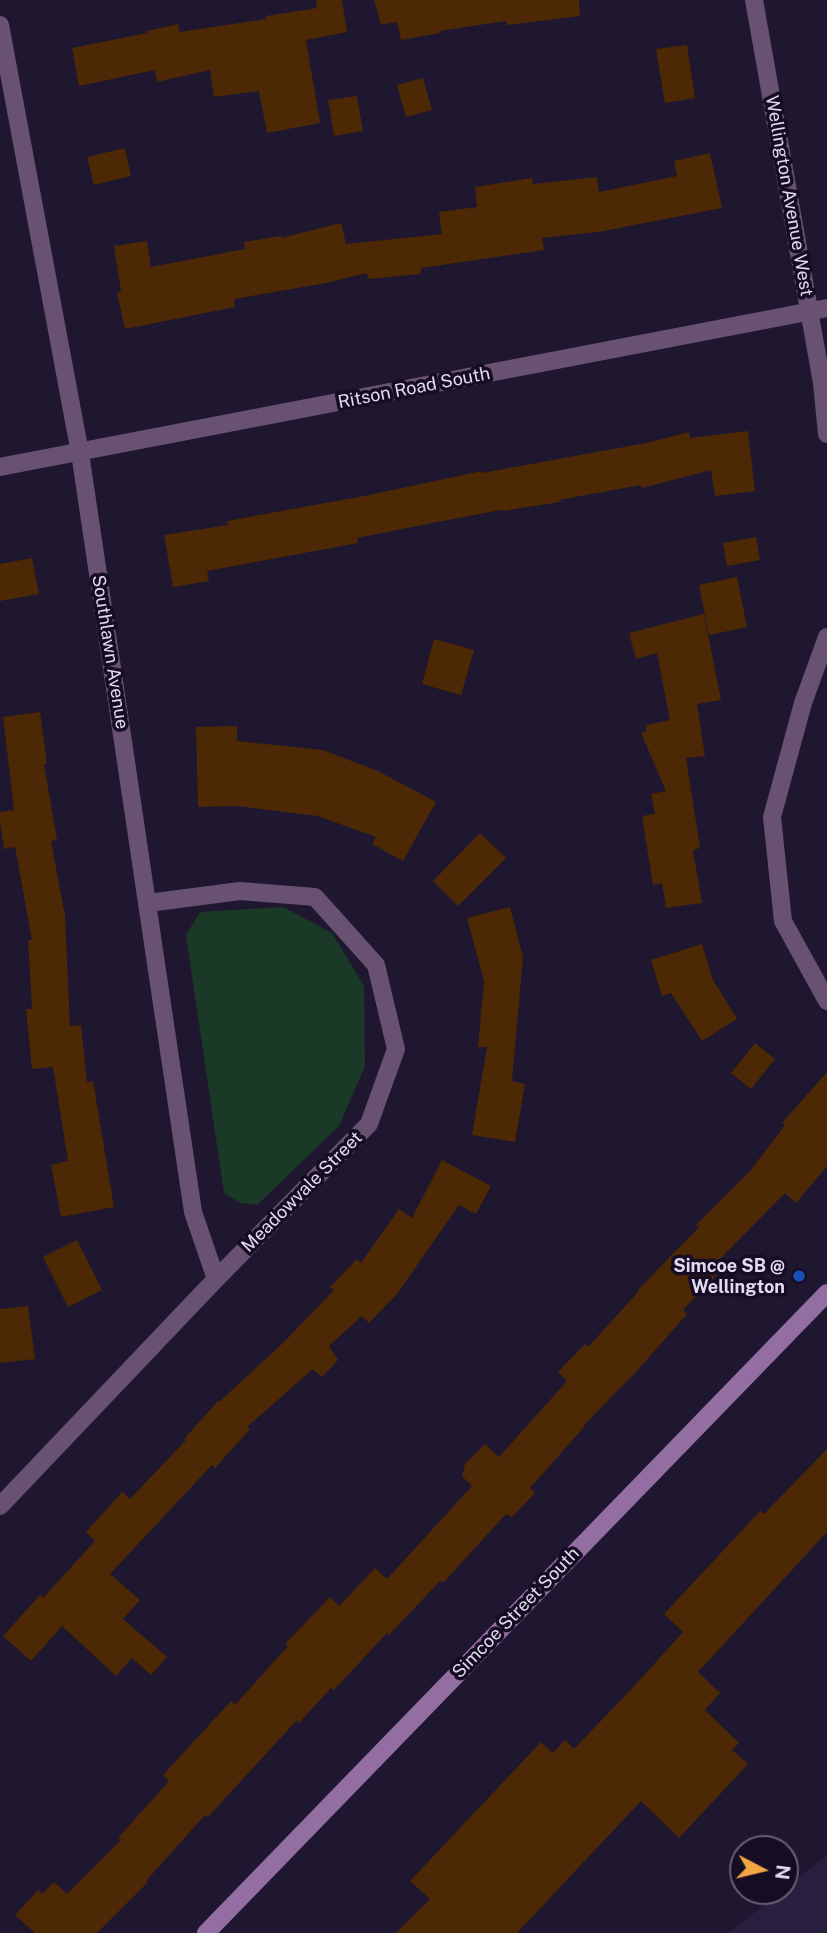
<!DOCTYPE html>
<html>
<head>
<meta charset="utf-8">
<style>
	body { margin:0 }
	#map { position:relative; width:827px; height:1933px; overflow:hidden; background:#1f172f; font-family:"Public Sans",sans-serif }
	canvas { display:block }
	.north { position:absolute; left:729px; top:1835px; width:70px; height:70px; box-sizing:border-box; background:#160d25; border:2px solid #676075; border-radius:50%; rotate:97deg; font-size:19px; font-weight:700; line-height:28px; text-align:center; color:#e0dced }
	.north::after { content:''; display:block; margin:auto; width:24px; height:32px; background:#f2a541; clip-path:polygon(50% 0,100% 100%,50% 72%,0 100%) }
</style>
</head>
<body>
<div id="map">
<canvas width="827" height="1933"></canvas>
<div class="north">N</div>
</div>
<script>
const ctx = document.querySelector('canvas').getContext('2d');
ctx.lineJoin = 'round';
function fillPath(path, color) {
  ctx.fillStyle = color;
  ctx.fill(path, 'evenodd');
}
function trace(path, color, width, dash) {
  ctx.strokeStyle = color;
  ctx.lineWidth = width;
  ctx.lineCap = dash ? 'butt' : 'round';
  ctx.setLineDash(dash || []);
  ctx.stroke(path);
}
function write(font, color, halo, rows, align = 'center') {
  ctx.font = font + ' "Public Sans",sans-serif';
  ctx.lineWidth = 7;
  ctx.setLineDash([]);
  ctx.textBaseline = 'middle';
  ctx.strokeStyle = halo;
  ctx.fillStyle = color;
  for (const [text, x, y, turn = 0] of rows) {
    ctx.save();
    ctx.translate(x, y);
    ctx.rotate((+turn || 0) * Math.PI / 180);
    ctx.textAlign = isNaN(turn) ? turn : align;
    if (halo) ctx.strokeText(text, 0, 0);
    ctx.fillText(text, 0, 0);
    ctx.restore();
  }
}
fillPath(new Path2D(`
	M827 1855V1933H728L782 1891H785V1888Z`), '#281e3d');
fillPath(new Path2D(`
	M283 907 332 933 364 986 365 1066 339 1126 257 1205 240 1203 224 1193 186 935 200 912Z`), '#1a3926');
fillPath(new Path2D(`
	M316 0H342L347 32 306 40 320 123 267 133 259 91 214 97 210 70 157 82 155 70 79 86 72 48 147 33V31L178 24 180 32 266 19V16L317 8Z
	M374 0H579L580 16 507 25 506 21 439 31 440 33 401 40 397 22 381 25Z
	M687 45 695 98 665 103 656 49Z
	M423 78 432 110 406 117 397 85Z
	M357 96 363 131 334 136 328 100Z
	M125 148 131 176 94 185 87 157Z
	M710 153 722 208 598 232 542 238 544 250 421 268V274L368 279 367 273 326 283 234 299 235 307 125 329 117 293 121 292 114 246 147 241 151 267 245 249 244 242 281 236V238L341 223 346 244 442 234 439 212 477 207 475 187 532 178 533 184 597 177 599 192 677 176 674 161Z
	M748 431 755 491 715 496 711 470 642 488 641 485 559 500 560 502 502 511 501 510 427 524 357 538 358 543 207 571 209 581 173 587 164 535 228 525 227 521 369 495 482 471V473L646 443 689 432 690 438Z
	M756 537 760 560 727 566 723 543Z
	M32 558 39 594 0 601V564Z
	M737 577 747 627 709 635 699 585Z
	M704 614 721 700 697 704 705 756 686 758 700 848 693 850 702 903 666 908 662 883 653 885 642 816 655 814 651 794 666 791 641 733 646 732V725L670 720 657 653 636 659 629 633Z
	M434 639 474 650 461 695 422 684Z
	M40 712 47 764H44L57 840 51 841 65 916 70 1026 81 1025 87 1082 93 1081 114 1207 61 1217 51 1165 68 1161 53 1067 32 1069 26 1009H32L28 940H32L15 847 4 849 0 821V812L14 810 3 717Z
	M237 726V741L323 750 378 771 436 802 403 861 372 844 376 837 318 816 237 806 198 807 196 727Z
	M480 833 506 858 458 906 433 881Z
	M510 907 523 957 512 1081 525 1084 515 1142 472 1135 487 1047H478L484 981 467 918Z
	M702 944 713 980 737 1019 702 1041 671 993 662 996 651 960Z
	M755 1043 775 1059 751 1089 731 1073Z
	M827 1072V1166L796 1203 785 1193 713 1266 719 1273 683 1310 687 1314 636 1372 584 1425 585 1426 530 1488 535 1493 512 1517 506 1514 443 1583 440 1581 389 1635 387 1633 334 1690 331 1688 299 1723 297 1720 208 1817 205 1815 146 1881 148 1882 97 1933H35L15 1915 38 1890 42 1894 54 1882 67 1894 121 1840 118 1838 169 1781 163 1775 231 1701 235 1705 288 1646 285 1644 330 1597 339 1606 375 1568 387 1579 472 1486 462 1476 465 1464 485 1444 499 1457 567 1381 558 1372 585 1344 588 1347 639 1291 638 1290 699 1227 696 1225 750 1171 785 1125 782 1123Z
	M442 1160 491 1186 476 1214 459 1205 397 1294 369 1323 362 1316 329 1346 338 1360 322 1377 313 1369 247 1427 250 1429 215 1468 212 1465 110 1574 140 1600 123 1619 167 1657 151 1675 132 1658 116 1676 62 1626 31 1661 3 1636 40 1595 43 1598 95 1541 86 1532 122 1492 130 1499 186 1440 184 1439 218 1401 219 1402 283 1343 334 1290 330 1287 357 1259 361 1263 399 1209 412 1218Z
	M77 1240 102 1290 68 1307 43 1257Z
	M28 1306 35 1359 0 1363V1309Z
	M827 1449V1532L698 1672 720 1693 705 1710 739 1743 732 1750 748 1764 679 1838 641 1801 517 1933H396L430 1899 410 1881 541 1742 553 1753 565 1740 574 1749 638 1682 683 1632 664 1614 760 1511 764 1514Z`), '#4c2804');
trace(new Path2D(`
	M754 0 822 383 827 434
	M0 25 80 453 193 1212 216 1279
	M0 467 827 308
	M827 637 803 703 772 817 783 921 827 1001
	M0 1506 216 1279 369 1124 396 1049 376 965 315 897 240 891 148 903`), '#685171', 18);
trace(new Path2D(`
	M206 1933 827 1293`), '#936ea3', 18);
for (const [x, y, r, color] of [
	[799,1276,7,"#1a4fb4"]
]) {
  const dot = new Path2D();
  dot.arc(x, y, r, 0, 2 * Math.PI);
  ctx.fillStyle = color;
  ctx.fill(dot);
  trace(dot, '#160d25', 2.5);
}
write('18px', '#e0dced', '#160d25', [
	["Wellington Avenue West",789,196,80],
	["Ritson Road South",414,388,-11],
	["Southlawn Avenue",110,652,81],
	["Meadowvale Street",302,1192,-45],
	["Simcoe Street South",516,1613,-46]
]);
write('bold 18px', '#e0dced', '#160d25', [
	["Simcoe SB @",785,1266],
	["Wellington",785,1287]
], 'right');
</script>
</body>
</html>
